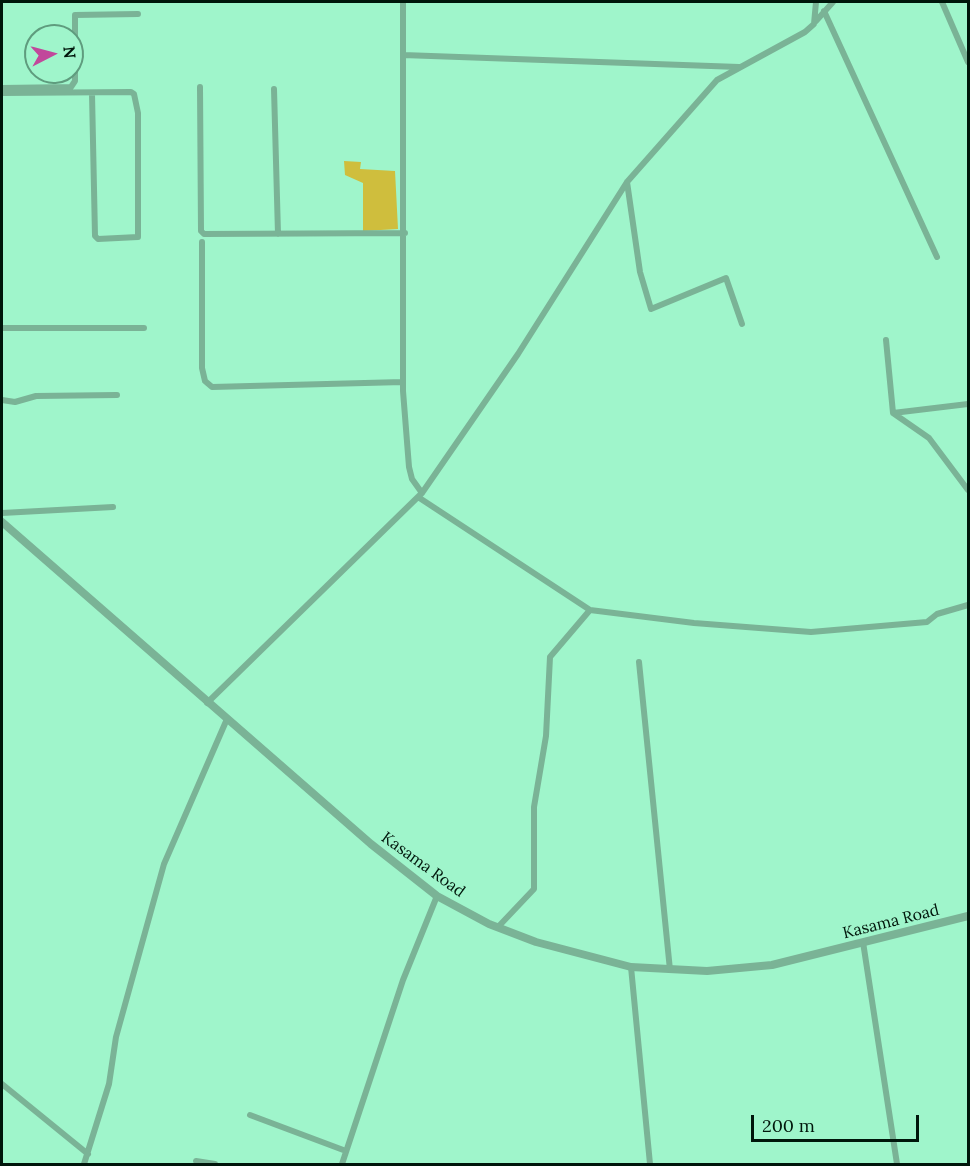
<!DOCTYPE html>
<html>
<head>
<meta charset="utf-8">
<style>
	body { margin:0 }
	#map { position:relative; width:970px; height:1166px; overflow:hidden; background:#9ff5cb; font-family:Lora,serif }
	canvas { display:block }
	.frame { position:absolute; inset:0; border:3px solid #00160b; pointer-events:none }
	.north { position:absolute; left:24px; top:24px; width:60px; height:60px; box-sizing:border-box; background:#9ff5cb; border:2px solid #5f9c7e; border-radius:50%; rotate:84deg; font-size:16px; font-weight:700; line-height:24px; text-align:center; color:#00160b }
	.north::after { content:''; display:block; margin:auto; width:21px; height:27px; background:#c1489b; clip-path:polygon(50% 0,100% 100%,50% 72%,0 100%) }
	.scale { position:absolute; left:751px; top:1115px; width:168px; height:27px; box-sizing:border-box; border:3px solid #00160b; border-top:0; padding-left:8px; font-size:18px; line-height:21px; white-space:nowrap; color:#00160b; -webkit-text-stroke:4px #9ff5cb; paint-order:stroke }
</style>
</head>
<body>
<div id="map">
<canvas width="970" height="1166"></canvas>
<div class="frame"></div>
<div class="north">N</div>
<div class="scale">200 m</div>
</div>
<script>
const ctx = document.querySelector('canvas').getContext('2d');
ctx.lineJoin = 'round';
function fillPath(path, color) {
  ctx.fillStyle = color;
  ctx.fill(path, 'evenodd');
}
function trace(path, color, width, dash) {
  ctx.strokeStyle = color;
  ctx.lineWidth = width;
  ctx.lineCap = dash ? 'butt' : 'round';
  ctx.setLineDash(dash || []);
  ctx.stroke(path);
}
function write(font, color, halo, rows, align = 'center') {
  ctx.font = font + ' Lora,serif';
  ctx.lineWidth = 6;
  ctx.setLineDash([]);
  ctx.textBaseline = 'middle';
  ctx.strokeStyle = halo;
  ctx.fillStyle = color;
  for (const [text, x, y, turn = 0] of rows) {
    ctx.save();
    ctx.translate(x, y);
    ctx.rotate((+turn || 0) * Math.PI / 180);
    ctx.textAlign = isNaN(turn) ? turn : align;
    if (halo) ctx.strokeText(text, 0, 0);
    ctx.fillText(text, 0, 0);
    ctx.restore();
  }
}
fillPath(new Path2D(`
	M344 161 361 162 360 169 395 171 398 229 363 231V183L345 175Z`), '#cfbe3d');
trace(new Path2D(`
	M403 2V391L409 467 412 479 422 493
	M942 2 968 62
	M824 11 937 257
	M816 21 833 2
	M403 55 739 67
	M200 87 201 231 204 234 405 233
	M2 88 71 87 75 81V15L138 14
	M274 89 278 234
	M2 93 131 92 134 94 138 113V237L98 239 95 236 92 94
	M627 182 640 272 651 309 726 278 742 324
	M202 242V368L205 381 212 387 403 382
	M2 328H144
	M886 340 893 413 929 438 968 490
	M2 400 15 402 36 396 117 395
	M893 413 968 404
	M418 497 590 610
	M2 513 113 507
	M639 662 670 970
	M207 703 422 493 518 354 627 182 717 80 805 32 814 24 816 2
	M498 927 534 889V807L546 736 550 657 590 610 694 623 811 632 927 622 937 614 968 605
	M863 942 897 1164
	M631 967 650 1164
	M2 1084 88 1154
	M250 1115 346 1151
	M196 1161 215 1164
	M84 1164 109 1084 116 1037 164 864 227 719
	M342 1164 403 980 437 896`), '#7ab396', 6);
trace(new Path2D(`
	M2 522 371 844 437 896 489 924 536 942 631 967 707 971 772 965 968 916`), '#7ab396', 8);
write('16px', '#00160b', '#9ff5cb', [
	["Kasama Road",423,865,36],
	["Kasama Road",891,922,-14]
]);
</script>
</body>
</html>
